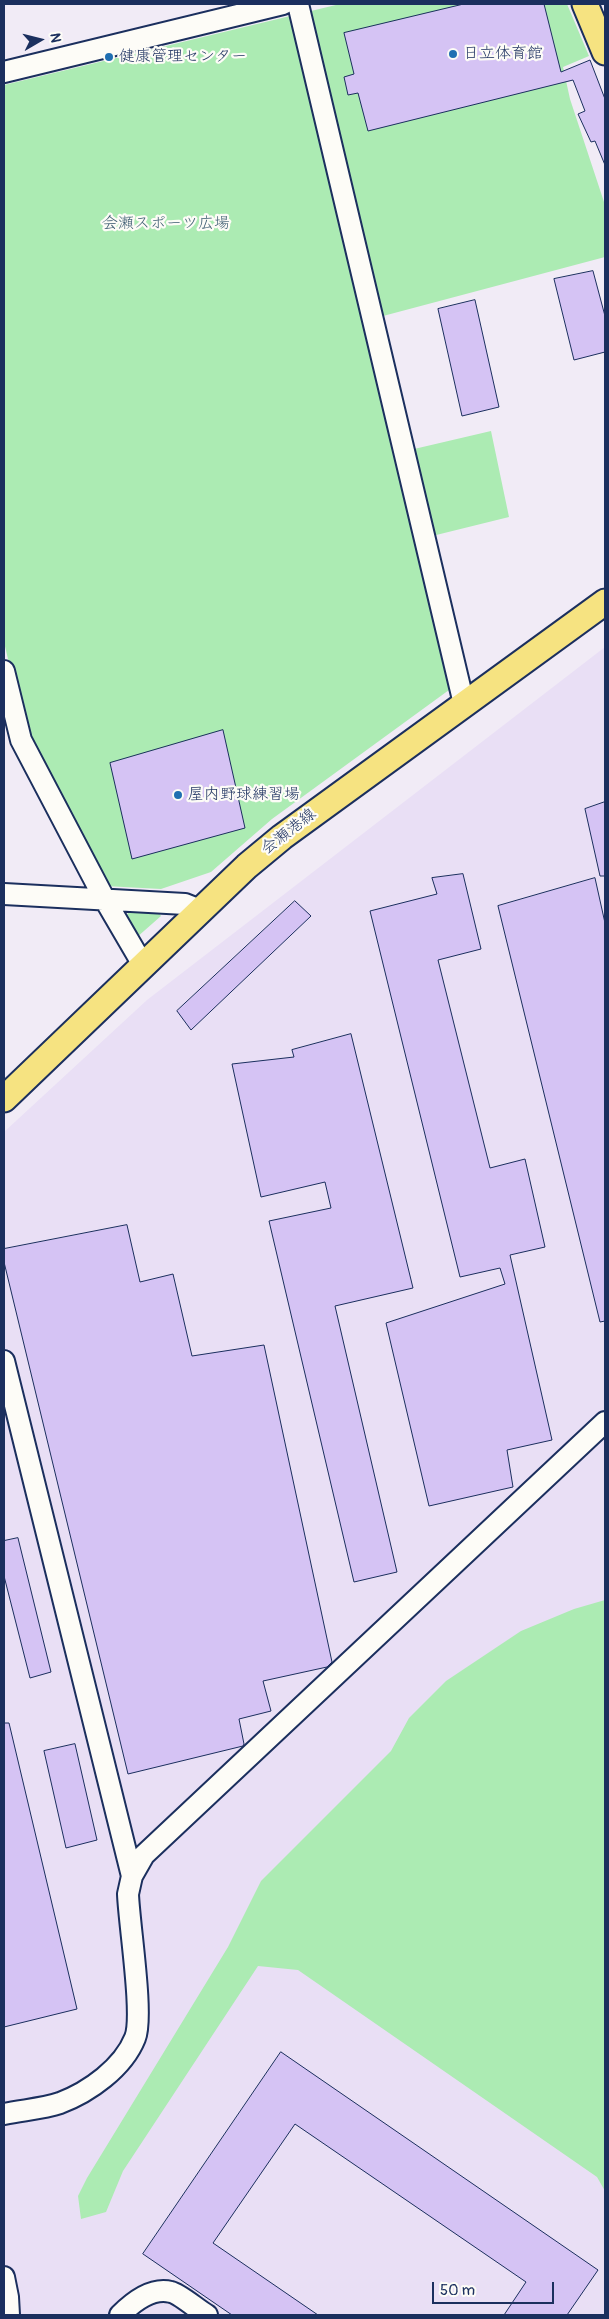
<!DOCTYPE html>
<html>
<head>
<meta charset="utf-8">
<style>
	body { margin:0 }
	#map { position:relative; width:609px; height:2319px; overflow:hidden; background:#f1ebf6; font-family:Pangolin,sans-serif }
	canvas { display:block }
	.frame { position:absolute; inset:0; border:5px solid #1b2f5e; pointer-events:none }
	.north { position:absolute; left:15px; top:15px; width:50px; height:50px; -webkit-text-stroke:4px #fdfcf7; paint-order:stroke; rotate:82deg; font-size:14px; font-weight:700; line-height:20px; text-align:center; color:#1b2f5e }
	.north::after { content:''; display:block; margin:auto; width:18px; height:22px; background:#1b2f5e; clip-path:polygon(50% 0,100% 100%,50% 72%,0 100%) }
	.scale { position:absolute; left:432px; top:2282px; width:122px; height:22px; box-sizing:border-box; border:2px solid #1b2f5e; border-top:0; padding-left:6px; font-size:15px; line-height:18px; white-space:nowrap; color:#1b2f5e; -webkit-text-stroke:4px #fdfcf7; paint-order:stroke }
</style>
</head>
<body>
<div id="map">
<canvas width="609" height="2319"></canvas>
<div class="frame"></div>
<div class="north">N</div>
<div class="scale">50 m</div>
</div>
<script>
const ctx = document.querySelector('canvas').getContext('2d');
ctx.lineJoin = 'round';
function fillPath(path, color) {
  ctx.fillStyle = color;
  ctx.fill(path, 'evenodd');
}
function trace(path, color, width, dash) {
  ctx.strokeStyle = color;
  ctx.lineWidth = width;
  ctx.lineCap = dash ? 'butt' : 'round';
  ctx.setLineDash(dash || []);
  ctx.stroke(path);
}
function write(font, color, halo, rows, align = 'center') {
  ctx.font = font + ' Pangolin,"Klee One",sans-serif';
  ctx.lineWidth = 4.5;
  ctx.setLineDash([]);
  ctx.textBaseline = 'middle';
  ctx.strokeStyle = halo;
  ctx.fillStyle = color;
  for (const [text, x, y, turn = 0] of rows) {
    ctx.save();
    ctx.translate(x, y);
    ctx.rotate((+turn || 0) * Math.PI / 180);
    ctx.textAlign = isNaN(turn) ? turn : align;
    if (halo) ctx.strokeText(text, 0, 0);
    ctx.fillText(text, 0, 0);
    ctx.restore();
  }
}
fillPath(new Path2D(`
	M605 647V2315H4V1132L147 1000Z`), '#e9dff5');
fillPath(new Path2D(`
	M340 4H567L589 56 563 67 570 99 605 205V257L368 320 397 453 491 431 509 517 416 540 449 690 272 819 211 872 161 889 105 886 26 736 4 642V85Z
	M129 912 159 913 161 916 136 938 126 916Z
	M605 1600V2191L597 2177 298 1970 258 1966 123 2171 106 2212 81 2219 78 2196 87 2178 228 1947 261 1881 391 1751 409 1718 446 1681 521 1631 574 1609Z`), '#acebb3');
const building = new Path2D(`
	M464 4H544L561 72 590 60 605 99V165L595 141 591 142 578 114 585 111 573 80 368 131 358 93 348 95 344 77 354 74 344 33Z
	M593 271 605 316V352L574 360 554 279Z
	M475 300 499 407 462 416 438 309Z
	M223 730 245 828 132 859 110 763Z
	M605 802V876H600L585 809Z
	M463 874 481 949 438 960 490 1168 525 1159 545 1247 510 1255 552 1440 507 1450 513 1487 429 1506 386 1323 505 1284 500 1268 460 1277 370 911 437 894 432 878Z
	M595 878 605 923V1321L600 1322 498 906Z
	M295 901 311 916 191 1030 177 1011Z
	M351 1034 413 1288 335 1306 397 1572 354 1582 269 1221 331 1208 325 1182 261 1197 232 1064 294 1057 292 1050Z
	M127 1225 140 1282 173 1274 192 1356 264 1345 332 1662 327 1667 263 1681 271 1711 239 1719 244 1744 243 1746 128 1774 4 1262V1249Z
	M18 1538 51 1672 30 1678 4 1576V1541Z
	M4 1723H9L77 2009 4 2027Z
	M75 1744 97 1840 66 1848 44 1751Z
	M281 2052 598 2270 567 2315H504L526 2282 295 2124 213 2243 318 2315H232L143 2254Z`);
fillPath(building, '#d5c3f4');
trace(building, '#1b2f5e', 1);
const minor = new Path2D(`
	M298 4 464 704
	M4 72 283 4
	M4 671 21 740 105 900 143 965
	M4 894 185 904 200 910
	M4 1361 132 1876
	M4 2114C22 2110 42 2109 60 2103 89 2092 123 2068 135 2038 144 2016 129 1924 128 1894L132 1876 144 1855 605 1422
	M4 2277 8 2297 9 2315
	M120 2315C132 2303 152 2287 171 2292 180 2294 198 2310 207 2315`);
const major = new Path2D(`
	M585 4 605 52
	M4 1099 247 866 282 837 605 602`);
trace(minor, '#1b2f5e', 24);
trace(major, '#1b2f5e', 29);
trace(minor, '#fdfcf7', 20);
trace(major, '#f6e381', 25);
for (const [x, y, r, color] of [
	[453,54,5,"#1f6fb2"],
	[109,57,5,"#1f6fb2"],
	[178,795,5,"#1f6fb2"]
]) {
  const dot = new Path2D();
  dot.arc(x, y, r, 0, 2 * Math.PI);
  ctx.fillStyle = color;
  ctx.fill(dot);
  trace(dot, '#fdfcf7', 2);
}
write('16px', '#1b2f5e', '#fdfcf7', [
	["日立体育館",463,54],
	["健康管理センター",119,57],
	["屋内野球練習場",188,795]
], 'left');
write('16px', '#3f5e73', '#fdfcf7', [
	["会瀬スポーツ広場",166,224]
]);
write('16px', '#1b2f5e', '#fdfcf7', [
	["会瀬港線",289,832,-38]
]);
</script>
</body>
</html>
